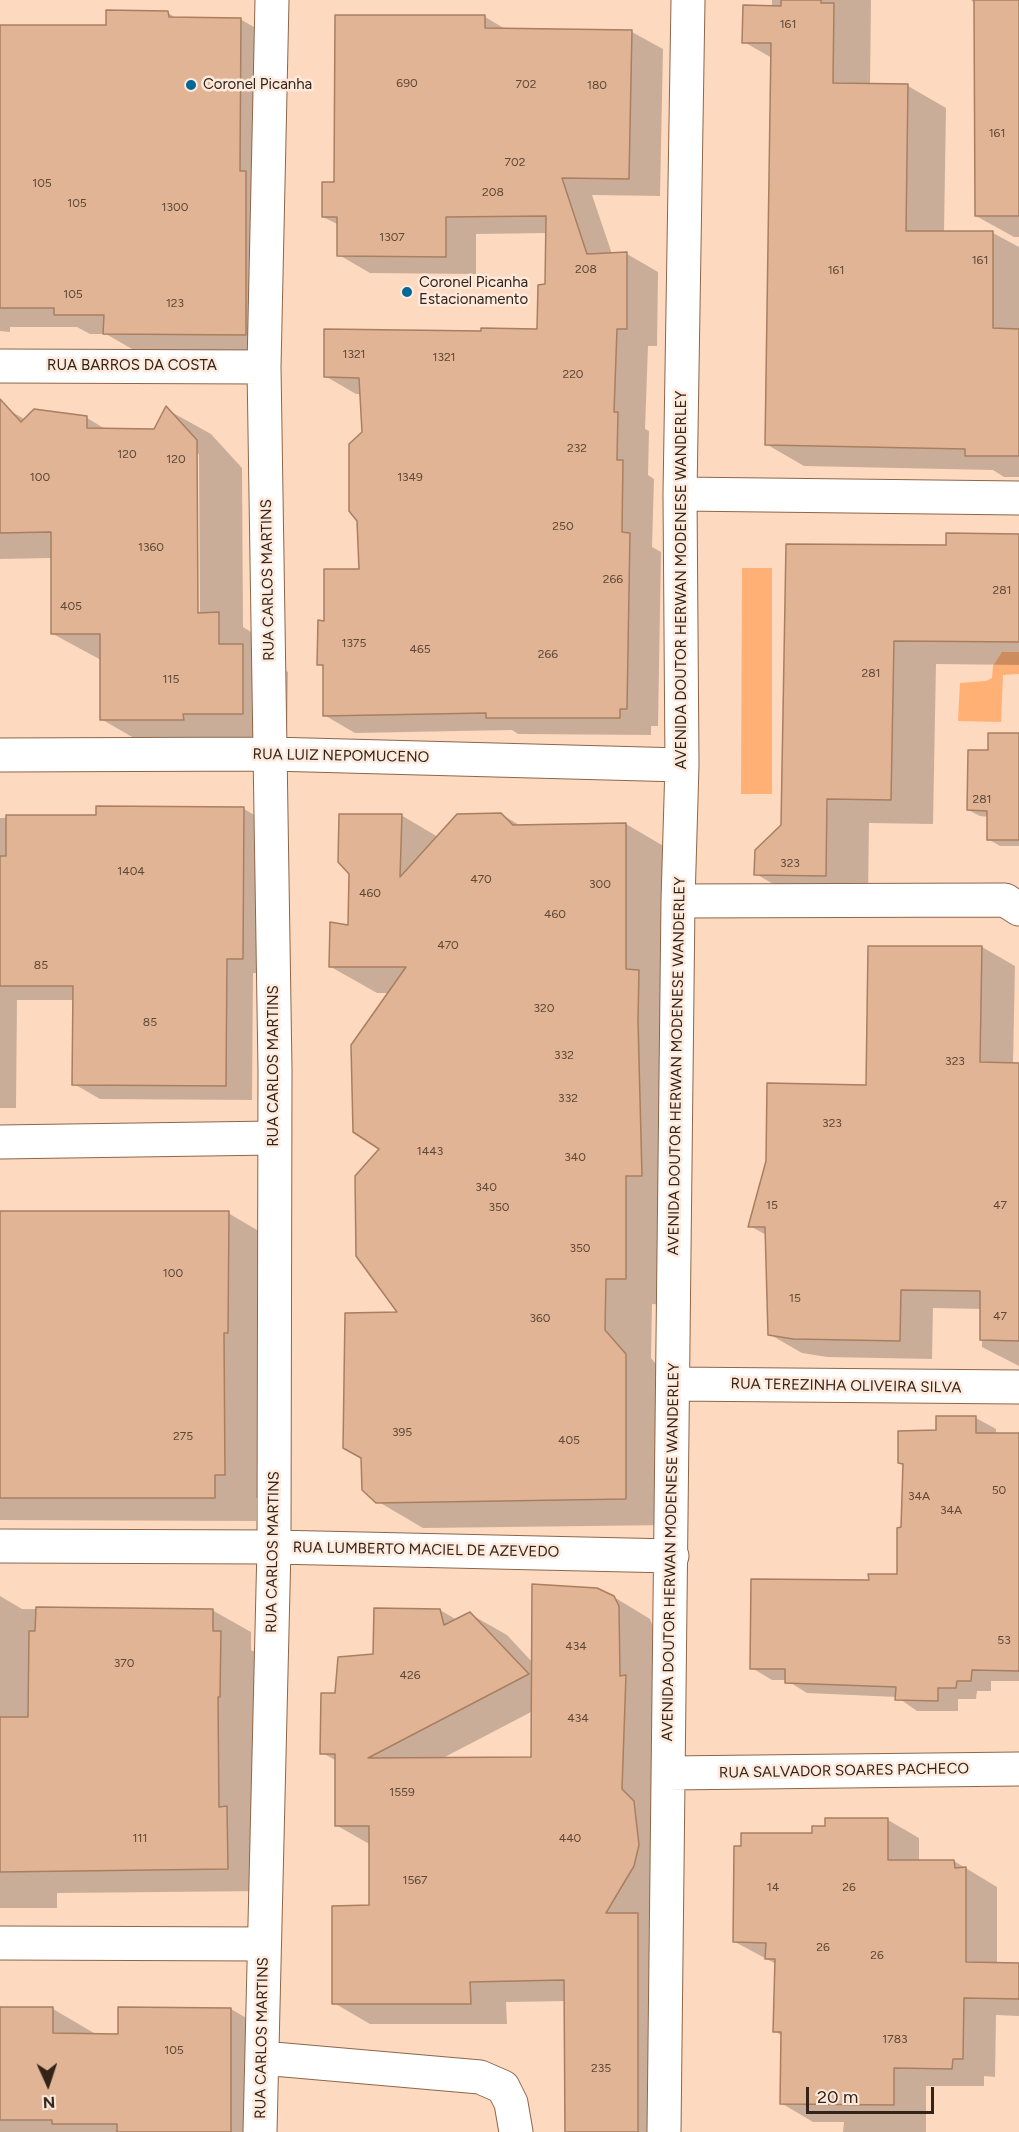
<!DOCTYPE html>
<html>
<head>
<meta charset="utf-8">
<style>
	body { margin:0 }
	#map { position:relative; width:1019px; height:2132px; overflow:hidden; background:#fdd9bf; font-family:Figtree,sans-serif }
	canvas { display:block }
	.north { position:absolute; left:18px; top:2054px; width:60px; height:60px; -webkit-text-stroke:4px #fdeadd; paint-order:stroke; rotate:177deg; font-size:16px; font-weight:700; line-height:24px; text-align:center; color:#342317 }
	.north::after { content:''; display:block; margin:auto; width:21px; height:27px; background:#342317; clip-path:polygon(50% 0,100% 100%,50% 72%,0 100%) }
	.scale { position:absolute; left:806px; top:2087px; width:128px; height:27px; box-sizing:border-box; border:3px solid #342317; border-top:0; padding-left:8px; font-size:18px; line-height:21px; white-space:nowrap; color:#342317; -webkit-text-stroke:4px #fdeadd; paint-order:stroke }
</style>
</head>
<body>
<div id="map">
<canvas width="1019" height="2132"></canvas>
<div class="north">N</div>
<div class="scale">20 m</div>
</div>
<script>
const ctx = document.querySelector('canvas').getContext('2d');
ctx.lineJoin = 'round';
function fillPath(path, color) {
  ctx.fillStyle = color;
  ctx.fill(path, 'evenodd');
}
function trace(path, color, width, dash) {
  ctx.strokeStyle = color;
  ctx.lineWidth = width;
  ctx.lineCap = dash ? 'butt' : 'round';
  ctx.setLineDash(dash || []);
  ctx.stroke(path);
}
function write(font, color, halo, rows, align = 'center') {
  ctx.font = font + ' Figtree,sans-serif';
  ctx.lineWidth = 5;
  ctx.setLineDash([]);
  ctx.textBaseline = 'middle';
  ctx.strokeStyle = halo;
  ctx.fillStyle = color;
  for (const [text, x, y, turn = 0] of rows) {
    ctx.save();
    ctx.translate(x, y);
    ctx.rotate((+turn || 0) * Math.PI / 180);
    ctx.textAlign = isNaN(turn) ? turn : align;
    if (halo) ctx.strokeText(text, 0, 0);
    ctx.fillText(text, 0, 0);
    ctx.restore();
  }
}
fillPath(new Path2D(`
	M742 568H772V794H741Z
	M1002 652H1019V674L1003 675 1001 722 958 721 960 683 986 681 992 678 993 666Z`), '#ffb075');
fillPath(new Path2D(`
	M772 0H871L870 85 908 86 946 108 944 232 993 233 1019 247V477H1004L993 470 804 466 766 444 772 58 744 42 772 7Z
	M971 0H1019V237H1014L976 216 975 4Z
	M168 13 178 19H240L275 39 280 354 139 353 106 334H90L77 327H10V332L0 331V26L107 27Z
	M485 17 507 30 632 32 663 49 660 196 592 195 612 254H627L658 272 657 346H648L645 429 649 431 648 475 654 479 652 547 661 552 658 726H651V735L518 734 512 730 355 733 324 715V667L319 664 325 622 361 571 363 433 361 394H356L325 376 538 330 546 286 547 233 476 234V274L370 273 339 255V225L323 217 335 184Z
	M7 409 26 420 87 418 107 430 155 431 166 409 211 434 242 468 243 627 264 640V658L288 672 287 739 146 745 101 719V660L53 634 52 558 0 559V411ZM195 454H199L200 620H197Z
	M1019 535V665L936 664 933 824 869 823 868 899H799L756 874V850L782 825 947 547Z
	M1019 752V846H1000L988 839 989 817 980 816 968 810Z
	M244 809 270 824 269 973H253L252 1100 100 1099 74 1084V1000H17L16 1108H0V818Z
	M501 814 521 826 626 824 672 851 671 1305 652 1304 651 1358 671 1382V1525L423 1528 377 1501 400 1314 381 1149 390 993H377L331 967 401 815 438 837Z
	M982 947 1015 966 1013 1064H1019V1366L982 1347V1309L933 1308 932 1359 827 1357 802 1353 769 1334 766 1235 750 1226Z
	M0 1212 228 1213 269 1237 265 1498H256V1521L0 1520Z
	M976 1418 996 1429V1434L1019 1435V1681H991V1691H977L976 1699H958V1711H917L897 1697 807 1693 786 1680H772L752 1668 870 1581 898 1576 903 1529 904 1465 900 1462 937 1432Z
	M0 1596 22 1609 212 1610 251 1632V1650L259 1654 266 1891 57 1893V1908H0Z
	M614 1597 650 1619 657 1637 670 1887 649 1921 673 1935 674 2132H566V2001L506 2002 507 2024H370L334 2003 370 1907 371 1845 336 1825 337 1761 322 1753 337 1694 375 1655 440 1610 457 1620 470 1614 507 1635 533 1663ZM533 1711V1759H441Z
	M888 1820 919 1838V1861H954L997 1887V1964L1019 1965V2016L996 2015 995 2077 984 2076V2086H926V2132H843L844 2122H813L781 2103 782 2036 775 2031 776 1964 735 1942 813 1835Z
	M0 2008 53 2009 94 2033V2035L119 2036 231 2009 272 2033V2132H0Z`), '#0003');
const building = new Path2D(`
	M781 0H821V3H834L833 83 908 84 906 231H993V328L1019 329V456H965V449L765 445 771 43H742L743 5 781 6Z
	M974 0H1019V216H975Z
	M106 10 168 11 169 17 241 18 240 171H246V335L103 334 104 315H54V308H0V25H106Z
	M335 15H485V28L632 30 629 179 562 178 587 254 627 252V329H617L614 412H618L617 460H623L622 532 630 533 627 709H620V718H486V713L323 716V665H317L318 620 324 621V569H359L357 521 349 511V444L362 432 359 378 324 377V329L481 331V328L537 329 538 285 545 284 546 216 446 217V257L337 256V217H322V182H334Z
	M0 399 21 422 34 409 87 416V428L154 429 166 406 197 440 198 613 219 612V644H243V714H183L184 720H100V634H51V532L0 533Z
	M946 533 1019 534V642L894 641 891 800 827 799 826 876 754 875 755 850 781 825 786 544 946 545Z
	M988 733H1019V840H987V811L967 810 968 750H988Z
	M96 806 244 807 243 959H227L226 1086 72 1085 73 986H0V856H6V815H96Z
	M501 813 513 825 626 823V969L639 970 638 1020 642 1176H626V1279H606L605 1330 626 1354V1499L376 1503 362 1490 361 1458 343 1448 345 1313 397 1312 356 1256 355 1176 379 1149 353 1132 351 1045 406 967H329L330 922 348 925 349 874 338 862 339 814H402L400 877 457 814Z
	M868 946H982L980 1062 1019 1063V1341L980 1340V1291L901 1290 900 1341 793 1339 768 1335 765 1227H748L766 1161 767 1083 866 1085Z
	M0 1211H229L228 1333H224L225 1475H215V1498H0Z
	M936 1416H976V1433H1019V1671L972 1670 971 1681H957L956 1688H938V1701L895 1700 896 1687 785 1683V1669H750L751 1579 869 1580 868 1574H897V1528L901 1527 903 1464 898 1463V1431L936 1430Z
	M532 1584 597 1588 614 1596 619 1606 620 1676 626 1675 622 1789 634 1801 639 1845 634 1866 606 1913H638V2132H565L564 1980 470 1982 471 2004H332V1906L369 1905V1826H335V1754H320L321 1693H335L338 1657 373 1654 374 1608 440 1609 444 1625 470 1612 529 1674 368 1758 531 1757Z
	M36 1607 213 1609V1631H221L220 1697H218L219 1807 227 1806 228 1869 0 1872V1717H28L29 1631H35Z
	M825 1818H888V1860H954L955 1868 966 1867V1962L1019 1963V1999L964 1998 963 2059H953L952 2069 894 2068V2105L780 2104 781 2032H773L775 1959H765L766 1943 733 1942 734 1846H741V1833H812V1826H825Z
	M0 2007H53V2033L118 2034V2007L231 2008V2132H117V2124H52V2120H0Z`);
fillPath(building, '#e0b495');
trace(building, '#a87f61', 1.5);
const minor = new Path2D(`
	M0 366 264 367
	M680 494 1019 498
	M0 755 271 754 682 765
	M678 901 1005 900 1019 909
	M0 1142 274 1138
	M673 1384 1019 1387
	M0 1546 274 1547 672 1556
	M669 1773 1019 1769
	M0 1943 264 1944
	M262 2058 480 2077 503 2087 511 2103 516 2132
	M260 2132 274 1547 275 1070 264 367 272 0
	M664 2132 678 901 682 765 680 494 688 0`);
trace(minor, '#8e6649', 35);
trace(minor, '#fff', 33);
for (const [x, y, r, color] of [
	[191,85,6,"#006896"],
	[407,292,6,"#006896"]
]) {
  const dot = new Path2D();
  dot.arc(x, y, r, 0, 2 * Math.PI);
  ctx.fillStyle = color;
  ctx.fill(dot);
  trace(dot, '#fdeadd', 2);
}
write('12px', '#5f4736', null, [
	["161",788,24],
	["690",407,83],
	["702",526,84],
	["180",597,85],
	["161",997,133],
	["702",515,162],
	["105",42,183],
	["208",493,192],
	["105",77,203],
	["1300",175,207],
	["1307",392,237],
	["161",980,260],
	["208",586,269],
	["161",836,270],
	["105",73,294],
	["123",175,303],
	["1321",354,354],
	["1321",444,357],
	["220",573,374],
	["232",577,448],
	["120",127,454],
	["120",176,459],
	["100",40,477],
	["1349",410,477],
	["250",563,526],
	["1360",151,547],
	["266",613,579],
	["281",1002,590],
	["405",71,606],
	["1375",354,643],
	["465",420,649],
	["266",548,654],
	["281",871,673],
	["115",171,679],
	["281",982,799],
	["323",790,863],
	["1404",131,871],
	["470",481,879],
	["300",600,884],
	["460",370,893],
	["460",555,914],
	["470",448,945],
	["85",41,965],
	["320",544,1008],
	["85",150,1022],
	["332",564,1055],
	["323",955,1061],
	["332",568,1098],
	["323",832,1123],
	["1443",430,1151],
	["340",575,1157],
	["340",486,1187],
	["15",772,1205],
	["47",1000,1205],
	["350",499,1207],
	["350",580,1248],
	["100",173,1273],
	["15",795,1298],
	["47",1000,1316],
	["360",540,1318],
	["395",402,1432],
	["275",183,1436],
	["405",569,1440],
	["50",999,1490],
	["34A",919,1496],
	["34A",951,1510],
	["53",1004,1640],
	["434",576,1646],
	["370",124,1663],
	["426",410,1675],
	["434",578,1718],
	["1559",402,1792],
	["111",140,1838],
	["440",570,1838],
	["1567",415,1880],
	["14",773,1887],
	["26",849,1887],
	["26",823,1947],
	["26",877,1955],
	["1783",895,2039],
	["105",174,2050],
	["235",601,2068]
]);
write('15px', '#342317', '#fdeadd', [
	["Coronel Picanha",203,85],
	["Coronel Picanha",419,283],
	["Estacionamento",419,300]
], 'left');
write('15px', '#342317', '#fdeadd', [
	["RUA BARROS DA COSTA",132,366],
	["RUA CARLOS MARTINS",268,580,-91],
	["AVENIDA DOUTOR HERWAN MODENESE WANDERLEY",682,580,-90],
	["RUA LUIZ NEPOMUCENO",341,756,1],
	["RUA CARLOS MARTINS",274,1066,-90],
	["AVENIDA DOUTOR HERWAN MODENESE WANDERLEY",677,1066,-89],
	["RUA TEREZINHA OLIVEIRA SILVA",846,1386,1],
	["RUA LUMBERTO MACIEL DE AZEVEDO",426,1550,1],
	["RUA CARLOS MARTINS",273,1552,-89],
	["AVENIDA DOUTOR HERWAN MODENESE WANDERLEY",671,1552,-89],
	["RUA SALVADOR SOARES PACHECO",844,1771,-1],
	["RUA CARLOS MARTINS",262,2038,-89]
]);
</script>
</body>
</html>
